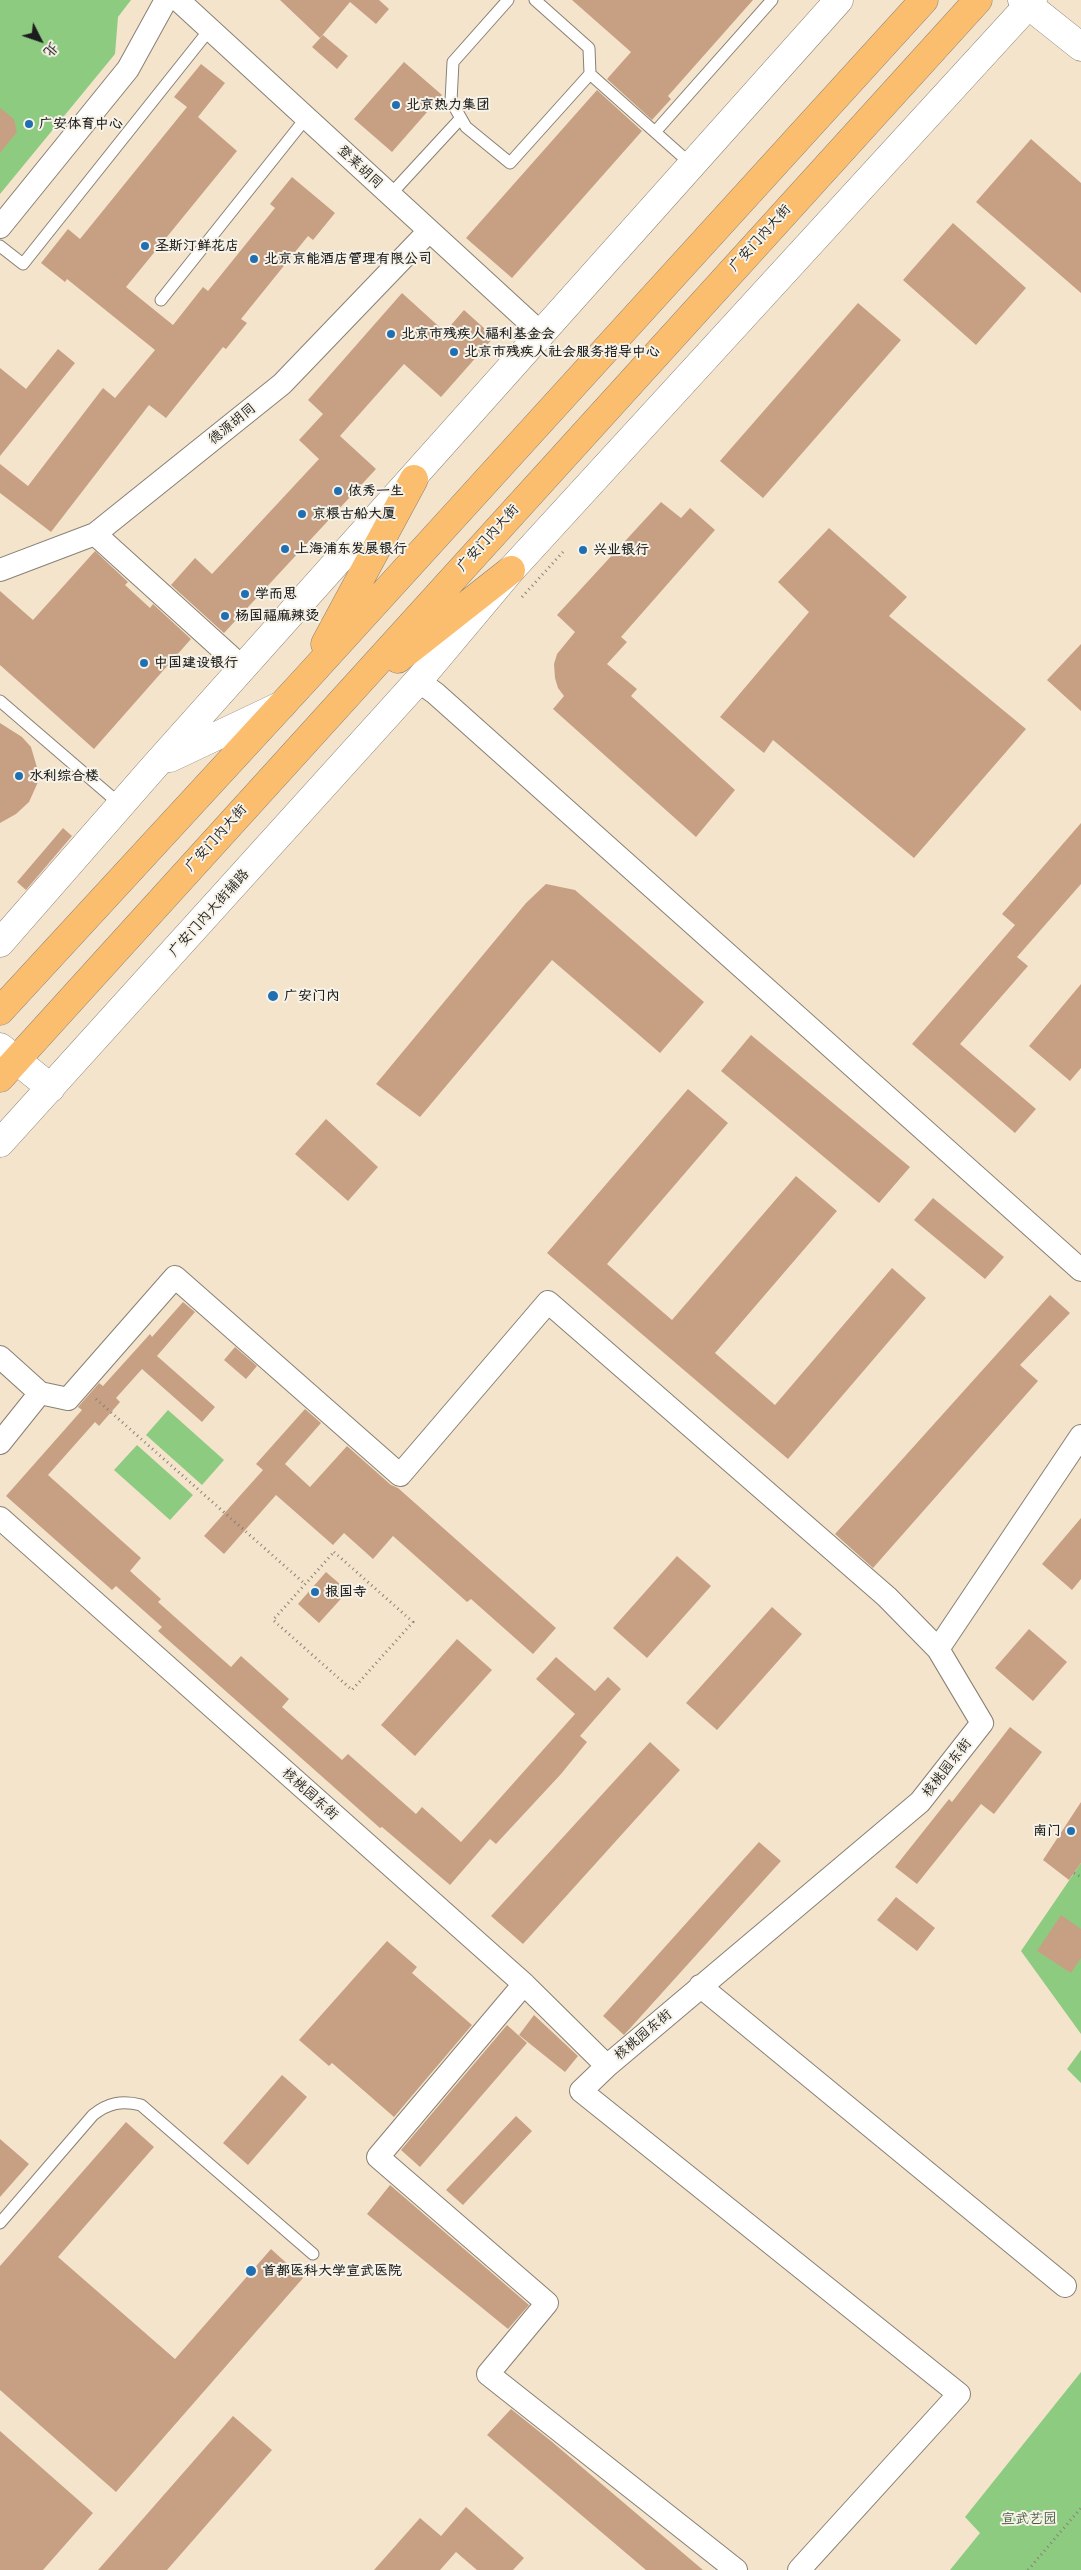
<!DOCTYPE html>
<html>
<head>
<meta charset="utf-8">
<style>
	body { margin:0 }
	#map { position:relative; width:1081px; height:2570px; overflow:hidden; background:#f4e4cc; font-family:Delius,"LXGW WenKai TC",sans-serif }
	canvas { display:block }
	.north { position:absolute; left:15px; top:15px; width:50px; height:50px; -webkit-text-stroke:4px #f7f3e8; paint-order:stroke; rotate:131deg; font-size:14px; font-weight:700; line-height:20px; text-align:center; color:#1c1c1c }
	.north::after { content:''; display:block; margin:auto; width:18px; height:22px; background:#1c1c1c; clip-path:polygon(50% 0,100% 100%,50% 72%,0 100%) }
</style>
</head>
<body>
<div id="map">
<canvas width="1081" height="2570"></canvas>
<div class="north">北</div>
</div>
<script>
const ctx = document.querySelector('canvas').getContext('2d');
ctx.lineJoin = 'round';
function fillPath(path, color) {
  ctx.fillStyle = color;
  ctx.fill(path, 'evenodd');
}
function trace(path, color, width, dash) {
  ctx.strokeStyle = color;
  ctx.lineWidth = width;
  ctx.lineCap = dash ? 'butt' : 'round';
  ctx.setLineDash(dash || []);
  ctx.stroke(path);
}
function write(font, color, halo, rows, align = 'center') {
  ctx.font = font + ' Delius,"LXGW WenKai TC",sans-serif';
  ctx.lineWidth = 4;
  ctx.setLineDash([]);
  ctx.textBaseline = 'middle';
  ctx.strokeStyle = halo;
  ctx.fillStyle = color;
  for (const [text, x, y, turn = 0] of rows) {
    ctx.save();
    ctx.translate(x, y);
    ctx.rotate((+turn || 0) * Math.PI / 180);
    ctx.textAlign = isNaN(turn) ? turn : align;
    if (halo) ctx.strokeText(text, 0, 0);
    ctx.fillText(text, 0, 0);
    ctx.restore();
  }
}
fillPath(new Path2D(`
	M0 0H131L118 17 115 54 0 194Z
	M168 1410 224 1460 202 1485 146 1435Z
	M137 1445 193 1495 170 1520 114 1470Z
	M1081 1863V2034L1021 1951Z
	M1081 2050V2083L1067 2069Z
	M1081 2372V2570H950L980 2533 965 2517Z`), '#8dcb80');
fillPath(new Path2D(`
	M280 0H379L389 9 376 24 350 2 320 38Z
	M572 0H753L668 96 671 99 652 120 607 79 631 52Z
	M323 35 348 56 337 69 312 47Z
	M404 62 442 95 392 152 354 119Z
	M201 64 225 83 198 117 237 151 126 287 173 325 203 287 208 291 275 208 270 204 292 177 335 213 313 240 308 236 241 319 247 323 226 349 223 347 166 418 149 405 51 532 0 493V464L28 486 103 388 115 398 155 350 67 279 65 282 41 263 68 229 80 239 187 107 174 97Z
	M597 90 642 131 512 278 466 238Z
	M0 108 14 119 17 132 0 153Z
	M1031 139 1081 183V293L976 202Z
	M953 223 1026 288 976 345 903 280Z
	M402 293 445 332 464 310 494 337 441 397 404 364 340 436 376 469 224 633 171 585 195 558 212 574 319 459 299 440 323 414 308 400Z
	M858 303 901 340 763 498 720 461Z
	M58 349 75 363 0 456V368L26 389Z
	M661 502 681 518 690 508 715 530 621 637 627 642 607 664 637 689 631 696 735 790 696 837 553 709 564 696 558 688 555 678 554 664 557 654 575 632 557 615Z
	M829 528 907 597 889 616 1026 729 914 858 773 740 764 753 720 717 809 612 778 582Z
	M95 551 128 582 125 585 150 608 153 604 191 639 94 749 0 665V591L33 620Z
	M1081 644V711L1047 680Z
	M0 723 22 737 31 747 38 771V782L29 802 16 814 0 823Z
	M1081 823V884L1017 957 1028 966 960 1044 1036 1109 1015 1133 912 1044 1015 925 1002 914Z
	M63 828 72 836 26 890 17 882Z
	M546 884 575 890 704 1002 660 1053 552 960 420 1117 376 1084 526 903Z
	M1081 984V1068L1070 1081 1029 1046Z
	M751 1035 910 1167 879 1203 721 1071Z
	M688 1089 728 1123 607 1264 672 1320 796 1176 837 1211 715 1353 775 1405 892 1268 926 1298 788 1459 547 1253Z
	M326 1119 378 1167 348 1201 295 1154Z
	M933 1198 1004 1257 985 1279 914 1220Z
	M1050 1295 1070 1313 1020 1365 1038 1381 873 1568 835 1534Z
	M183 1302 195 1312 157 1356 215 1407 202 1422 142 1369 116 1398 120 1402 99 1426 95 1422 48 1475 141 1558 130 1571 161 1599 158 1602 231 1667 241 1656 289 1699 282 1707 342 1760 348 1754 416 1814 422 1807 461 1842 575 1714 536 1679 556 1657 595 1691 608 1677 621 1689 580 1736 587 1742 561 1774 496 1844 490 1839 450 1885 382 1827 380 1828 158 1631 162 1627 116 1586 112 1590 6 1496 82 1410 78 1407 99 1383 103 1386 150 1334 152 1337Z
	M235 1347 257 1366 246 1379 224 1360Z
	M305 1409 321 1423 285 1464 310 1487 347 1446 391 1485 398 1488 556 1628 533 1654 471 1599 467 1602 393 1536 373 1559 344 1533 333 1545 276 1495 224 1554 204 1536 263 1470 256 1464Z
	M1081 1518V1579L1072 1590 1042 1564Z
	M677 1556 711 1586 647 1658 613 1628Z
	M326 1572 348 1591 319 1623 298 1604Z
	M772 1607 802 1634 717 1730 686 1703Z
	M1029 1629 1067 1662 1033 1701 995 1668Z
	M457 1639 492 1670 415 1756 381 1725Z
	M1010 1727 1042 1752 994 1814 981 1804 917 1884 895 1867 949 1799 952 1802Z
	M650 1742 680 1770 523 1944 491 1916Z
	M1081 1802V1863L1069 1880 1043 1860Z
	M759 1842 781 1861 624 2035 603 2016Z
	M896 1897 935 1928 917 1951 877 1920Z
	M1061 1915 1081 1929V1958L1071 1973 1037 1951Z
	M387 1941 417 1967 412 1973 472 2025 394 2117 332 2063 329 2066 299 2040Z
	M534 2015 578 2056 565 2072 519 2035Z
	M507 2025 527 2043 420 2167 401 2150Z
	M282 2075 307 2097 248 2165 223 2143Z
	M516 2116 532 2131 463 2205 446 2190Z
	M126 2122 154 2147 58 2257 175 2359 271 2249 303 2278 116 2492 0 2390V2266Z
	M0 2139 29 2164 0 2197Z
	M390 2185 529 2305 508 2329 367 2214Z
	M511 2409 551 2441 703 2570H646L487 2435Z
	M233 2416 272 2450 167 2570H98Z
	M0 2431 93 2513 43 2570H0Z
	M466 2507 524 2558 513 2570H477L456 2552 440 2570H374L420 2518 441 2536Z`), '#c7a083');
const service = new Path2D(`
	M508 0 453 62 451 101 466 127 510 163 590 74
	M535 0 589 48 590 74 692 165
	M655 132 772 0
	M390 195 461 118
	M0 246 23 264 210 29
	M161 300 306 118
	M0 701 121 805
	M0 2223 93 2115C108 2103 122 2100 141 2105L313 2254`);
const minor = new Path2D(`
	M178 0 542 334
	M0 227 128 69 166 0
	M95 534 243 668
	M0 570 95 534 282 384 429 231
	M418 681 435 693 1081 1270
	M0 1357 40 1393 68 1399 175 1277 400 1475 548 1302 887 1597 938 1649
	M0 1443 40 1393
	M0 1518 524 1984 607 2066 920 1802 982 1723 938 1649 1081 1436
	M524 1984 378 2157 547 2303 488 2374 736 2570
	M700 1986 1065 2286
	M607 2066 581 2091 959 2394 799 2570`);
const tertiary = new Path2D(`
	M1022 0 1081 47
	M170 758 282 705
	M0 943 153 768 839 0
	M0 1047 51 1088
	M0 1143 418 681 511 570 1033 0`);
const primary = new Path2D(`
	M325 644 414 479
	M398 659 511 570
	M0 1011 305 680 924 0
	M0 1078 978 0`);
trace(service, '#888074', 13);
trace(minor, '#888074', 24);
trace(tertiary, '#888074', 29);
trace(primary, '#888074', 29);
trace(new Path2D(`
	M522 597 563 552
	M96 1399 305 1584
	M334 1552 413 1622 352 1690 273 1620Z
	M1074 1873 1081 1877
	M1028 2570 1081 2508`), '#888074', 3, [1, 4]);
trace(service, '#fff', 11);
trace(minor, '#fff', 22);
trace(tertiary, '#fff', 28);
trace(primary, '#fbbd6e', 28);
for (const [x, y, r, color] of [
	[396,105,5,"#1f6fb2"],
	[29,124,5,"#1f6fb2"],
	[145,246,5,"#1f6fb2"],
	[254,259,5,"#1f6fb2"],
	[391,334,5,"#1f6fb2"],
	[454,352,5,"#1f6fb2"],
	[338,491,5,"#1f6fb2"],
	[302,514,5,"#1f6fb2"],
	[285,549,5,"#1f6fb2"],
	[583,550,5,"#1f6fb2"],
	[245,594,5,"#1f6fb2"],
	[225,616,5,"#1f6fb2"],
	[144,663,5,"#1f6fb2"],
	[19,776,5,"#1f6fb2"],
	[273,996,6,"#1f6fb2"],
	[315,1592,5,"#1f6fb2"],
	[1071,1831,5,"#1f6fb2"],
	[251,2271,6,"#1f6fb2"]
]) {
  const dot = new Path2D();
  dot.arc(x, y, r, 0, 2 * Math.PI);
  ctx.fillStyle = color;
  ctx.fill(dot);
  trace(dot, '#f7f3e8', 2);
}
write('bold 14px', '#1c1c1c', '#f7f3e8', [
	["北京热力集团",406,105],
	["广安体育中心",39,124],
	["圣斯汀鲜花店",155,246],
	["北京京能酒店管理有限公司",264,259],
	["北京市残疾人福利基金会",401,334],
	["北京市残疾人社会服务指导中心",464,352],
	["依秀一生",348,491],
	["京粮古船大厦",312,514],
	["上海浦东发展银行",295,549],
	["兴业银行",593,550],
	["学而思",255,594],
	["杨国福麻辣烫",235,616],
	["中国建设银行",154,663],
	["水利综合楼",29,776],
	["广安门内",284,996],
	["报国寺",325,1592],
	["南门",1061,1831,"right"],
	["首都医科大学宣武医院",262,2271]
], 'left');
write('14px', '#1c1c1c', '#f7f3e8', [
	["登莱胡同",360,167,43],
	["广安门内大街",760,238,-48],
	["德源胡同",232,424,-39],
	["广安门内大街",488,538,-48],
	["广安门内大街",216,838,-48],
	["广安门内大街辅路",209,913,-48],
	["核桃园东街",947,1768,-52],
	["核桃园东街",310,1794,42],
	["核桃园东街",643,2035,-40]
]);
write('14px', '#44593f', '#f7f3e8', [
	["宣武艺园",1029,2519]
]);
</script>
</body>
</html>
